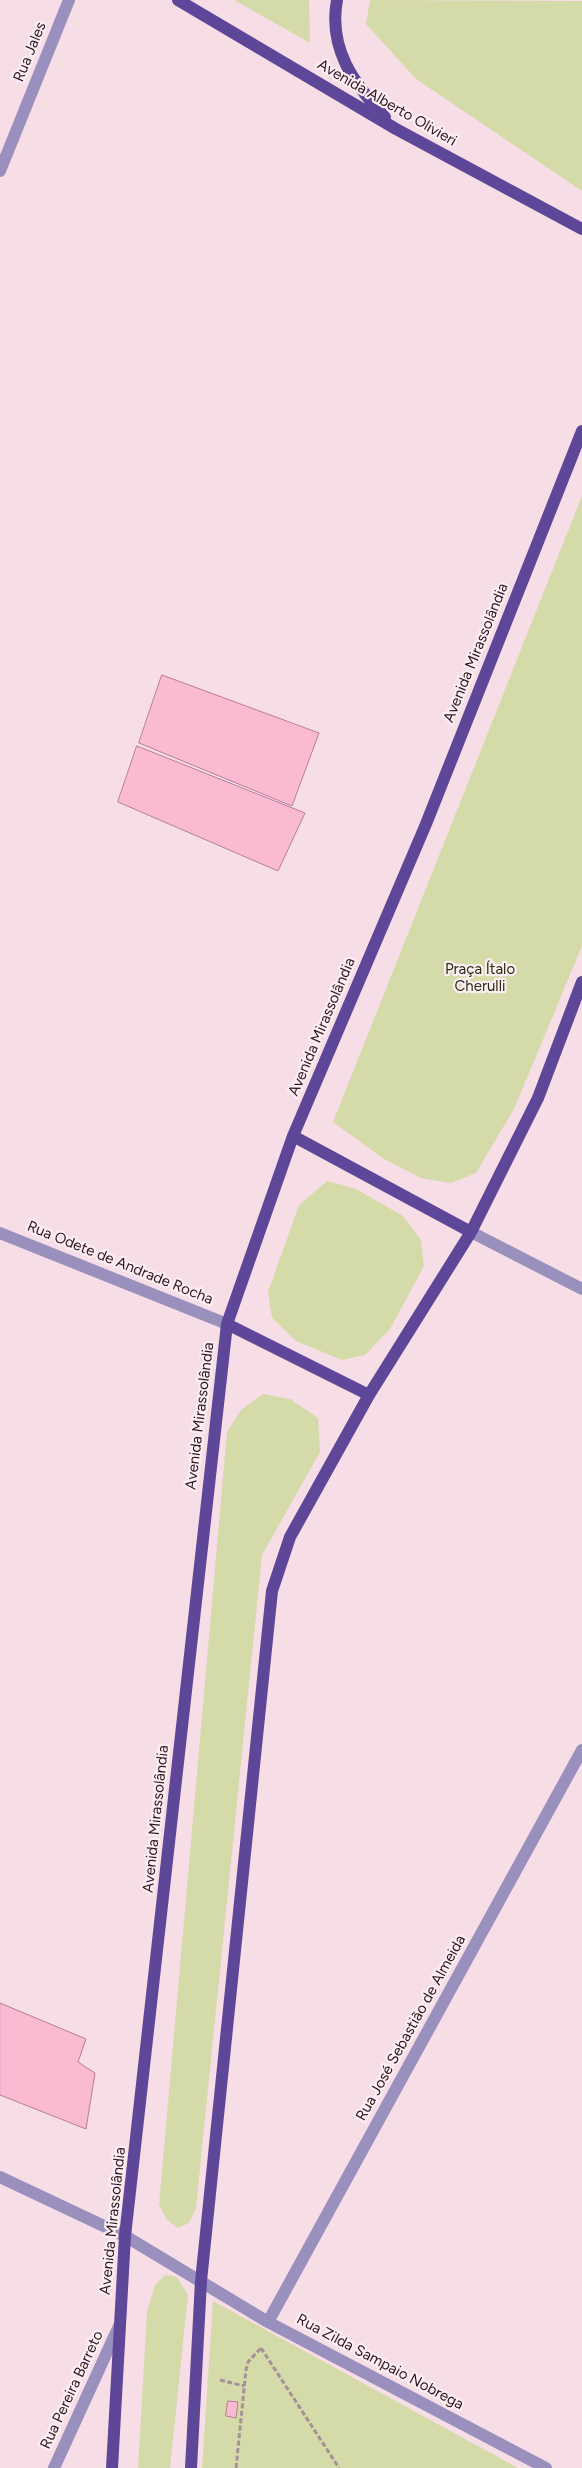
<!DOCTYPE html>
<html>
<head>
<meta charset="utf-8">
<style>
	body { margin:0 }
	canvas { display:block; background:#f7dde6 }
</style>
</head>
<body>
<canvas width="582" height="2468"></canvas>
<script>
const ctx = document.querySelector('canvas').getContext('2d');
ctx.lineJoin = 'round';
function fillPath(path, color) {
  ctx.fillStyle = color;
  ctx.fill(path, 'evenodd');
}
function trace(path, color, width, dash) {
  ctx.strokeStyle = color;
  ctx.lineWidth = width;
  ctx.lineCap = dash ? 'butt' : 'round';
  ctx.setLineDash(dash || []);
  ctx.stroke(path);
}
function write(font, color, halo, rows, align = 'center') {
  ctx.font = font + ' Figtree,sans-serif';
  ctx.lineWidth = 4.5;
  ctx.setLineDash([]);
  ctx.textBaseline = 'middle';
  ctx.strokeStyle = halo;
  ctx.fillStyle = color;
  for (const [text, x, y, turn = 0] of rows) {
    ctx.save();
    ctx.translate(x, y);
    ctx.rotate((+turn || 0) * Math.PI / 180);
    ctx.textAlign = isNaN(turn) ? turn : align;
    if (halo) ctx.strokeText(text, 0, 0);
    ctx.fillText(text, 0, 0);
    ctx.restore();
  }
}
fillPath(new Path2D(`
	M234 0H309L310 43Z
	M370 0 582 1V191L416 79 366 24Z
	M582 496V946L514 1109 476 1173 451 1183 421 1178 384 1159 333 1122Z
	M327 1181 356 1189 403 1216 421 1240 424 1266 390 1329 365 1355 342 1360 296 1341 272 1318 268 1292 299 1205Z
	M263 1394 290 1399 318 1418 320 1452 262 1555 196 2208 189 2223 178 2228 167 2220 159 2205 227 1432 241 1410Z
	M165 2275 177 2277 188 2295 170 2468H138L147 2312 155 2285Z
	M213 2301 518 2468H202Z`), '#d4dba8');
const building = new Path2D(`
	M162 675 319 733 292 806 139 743Z
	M137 746 305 813 278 871 118 802Z
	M0 2003 86 2039 78 2062 95 2073 86 2129 0 2095Z
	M228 2401 238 2402 236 2418 226 2416Z`);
fillPath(building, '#f9bad2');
trace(building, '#b77d94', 1);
trace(new Path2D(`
	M261 2348 339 2468
	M220 2380 244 2386
	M236 2468 246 2370 248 2362 262 2347`), '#a78f98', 3, [5, 2.5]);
trace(new Path2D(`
	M0 171 69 0
	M471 1232 582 1289
	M0 1233 227 1324
	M0 2177 125 2236 268 2322 546 2468
	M268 2322 582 1750
	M54 2468 119 2326`), '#9a90be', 12);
trace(new Path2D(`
	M178 0 396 129 582 229
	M337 0C328 49 354 84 385 117
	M293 1136 471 1232
	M227 1324 369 1395
	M112 2468 125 2236 227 1324 293 1136 426 824 582 431
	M191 2468 201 2281 272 1591 290 1537 369 1395 471 1232 538 1098 582 982`), '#5e4698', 12);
write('15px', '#2d1720', '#fceef3', [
	["Rua Jales",30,52,-68],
	["Avenida Alberto Olivieri",387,103,30],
	["Avenida Mirassolândia",476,653,-68],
	["Avenida Mirassolândia",322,1027,-67],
	["Rua Odete de Andrade Rocha",120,1263,22],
	["Avenida Mirassolândia",200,1416,-83],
	["Avenida Mirassolândia",156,1819,-84],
	["Rua José Sebastião de Almeida",411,2028,-61],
	["Avenida Mirassolândia",113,2221,-84],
	["Rua Zilda Sampaio Nobrega",380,2362,28],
	["Rua Pereira Barreto",72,2390,-65]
]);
write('15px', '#2a2d0e', '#fceef3', [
	["Praça Ítalo",480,970],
	["Cherulli",480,987]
]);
</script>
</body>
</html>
